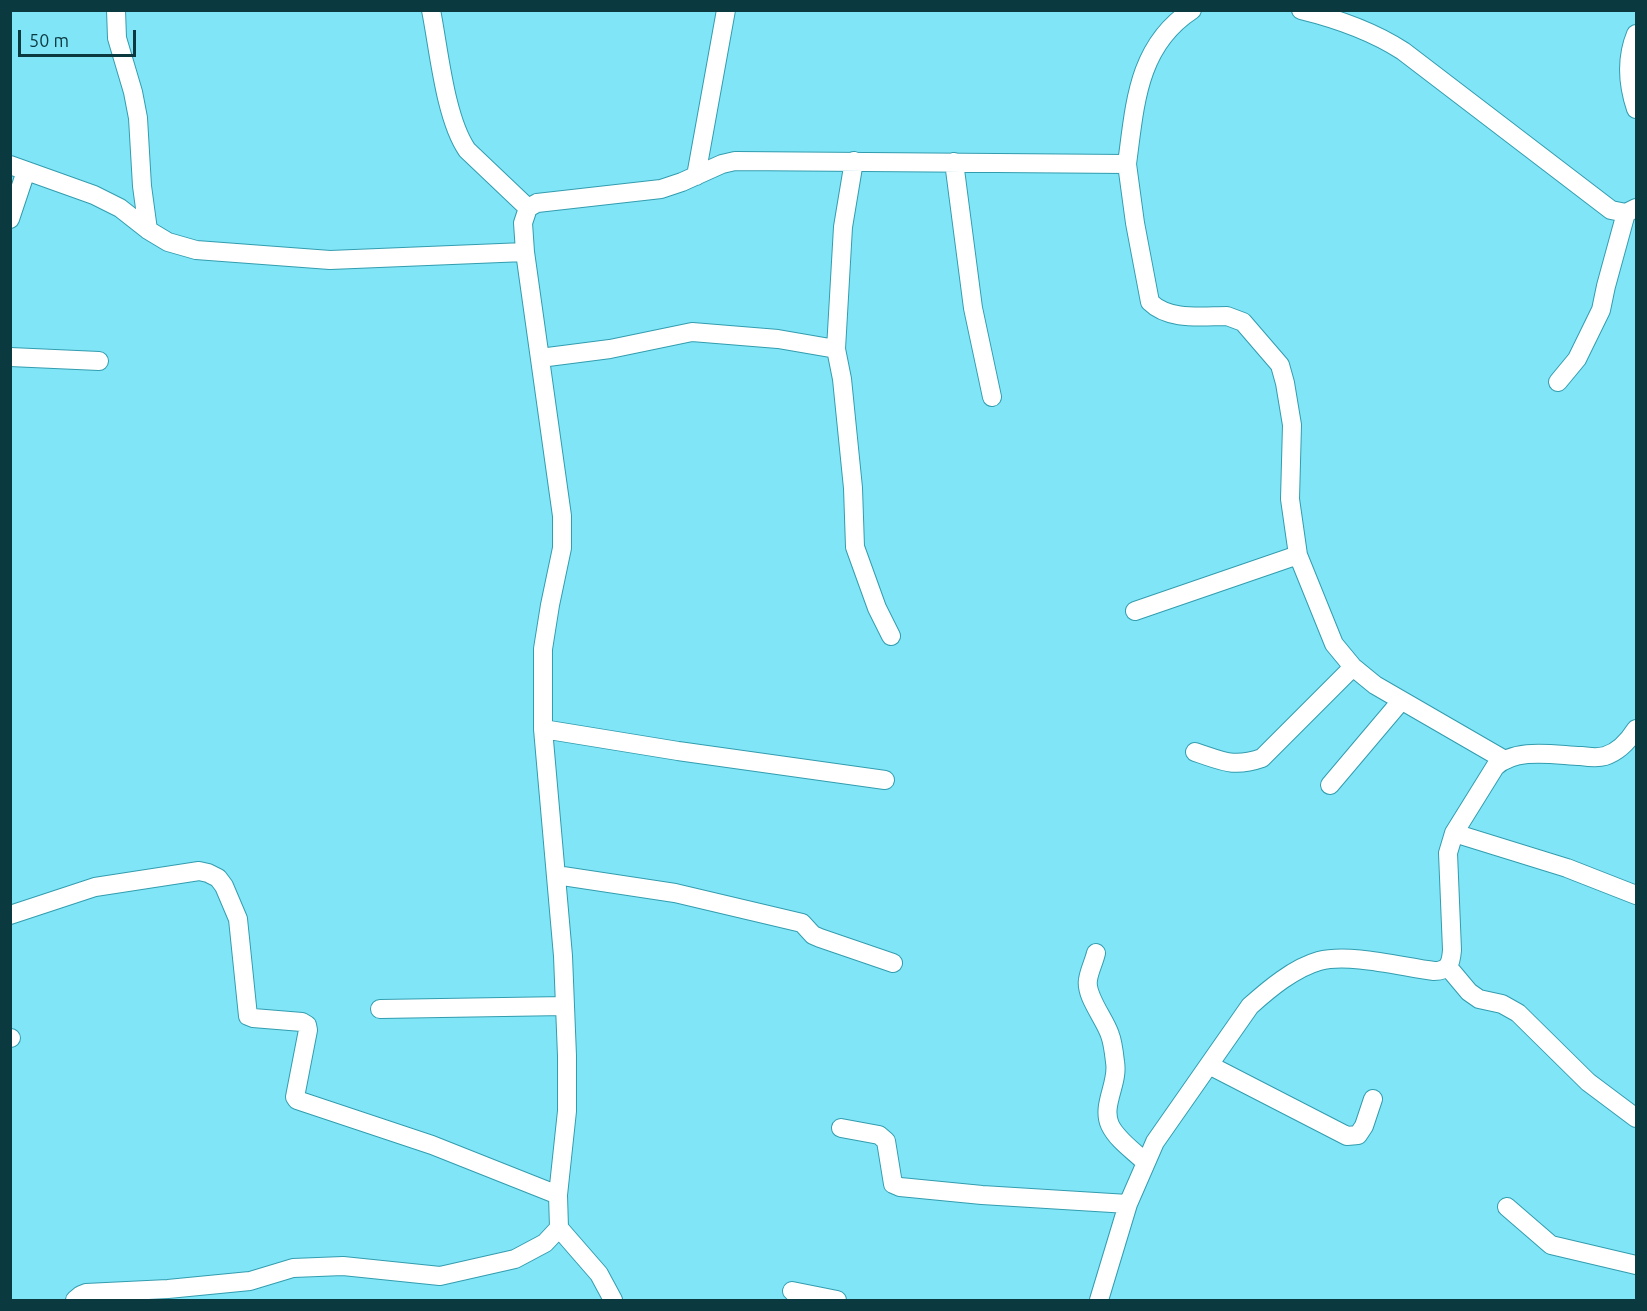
<!DOCTYPE html>
<html>
<head>
<meta charset="utf-8">
<style>
	body { margin:0 }
	#map { position:relative; width:1647px; height:1311px; overflow:hidden; background:#81e5f8; font-family:Ubuntu,sans-serif }
	canvas { display:block }
	.frame { position:absolute; inset:0; border:12px solid #0b3940; pointer-events:none }
	.scale { position:absolute; left:18px; top:30px; width:118px; height:27px; box-sizing:border-box; border:3px solid #0b3940; border-top:0; padding-left:8px; font-size:18px; line-height:21px; white-space:nowrap; color:#0b3940; -webkit-text-stroke:4px #81e5f8; paint-order:stroke }
</style>
</head>
<body>
<div id="map">
<canvas width="1647" height="1311"></canvas>
<div class="frame"></div>
<div class="scale">50 m</div>
</div>
<script>
const ctx = document.querySelector('canvas').getContext('2d');
ctx.lineJoin = 'round';
function trace(path, color, width, dash) {
  ctx.strokeStyle = color;
  ctx.lineWidth = width;
  ctx.lineCap = dash ? 'butt' : 'round';
  ctx.setLineDash(dash || []);
  ctx.stroke(path);
}
const minor = new Path2D(`
	M116 10 117 38 133 92 138 118 142 186 148 230
	M431 10C439 50 445 118 467 150L528 208
	M1301 10C1338 19 1372 31 1403 51L1611 210 1626 213 1636 208
	M1636 34C1626 58 1628 85 1636 109
	M954 162 973 308 992 397
	M1127 164 1135 223 1150 302C1169 321 1202 316 1227 316L1243 322 1280 365 1285 383 1292 425 1290 499 1298 555 1334 644 1353 667 1375 685 1503 759
	M10 165 94 195 120 208 148 230 168 242 196 250 330 260 525 252 562 516V548L550 605 543 649V729L563 956 567 1056V1111L558 1195 559 1228 599 1274 613 1300
	M696 176 726 10
	M10 219 26 171
	M525 252 523 223 528 208 537 203 661 189 682 182 722 164 735 161 1127 164C1135 105 1137 46 1192 10
	M836 349 843 227 854 161
	M10 357 99 361
	M540 358 610 349 692 332 778 339 836 349 842 379 853 488 855 547 877 608 891 636
	M1558 382 1577 359 1601 310 1606 286 1626 213
	M1135 611 1298 555
	M543 729 678 751 885 780
	M1195 752C1223 761 1233 768 1262 758L1353 667
	M1330 785 1401 701
	M1454 833 1567 868 1636 895
	M556 875 675 893 802 923 813 935 820 938 893 963
	M10 915 95 887 199 871 208 873 218 878 224 886 238 919 248 1016 253 1018 302 1022 307 1025 308 1030 295 1097 297 1100 432 1145 558 1195
	M1096 953C1094 962 1089 971 1088 980 1085 996 1105 1019 1110 1035 1113 1043 1114 1053 1115 1062 1119 1083 1101 1105 1110 1125 1117 1140 1134 1151 1145 1162
	M1448 967 1469 992 1479 999 1502 1004 1518 1013 1588 1082 1636 1118
	M380 1009 565 1006
	M10 1038H11
	M1209 1065 1347 1136 1358 1135 1364 1126 1373 1099
	M841 1128 879 1135 886 1141 893 1184 900 1187 982 1195 1128 1204
	M1507 1207 1551 1245 1636 1265
	M792 1291 837 1300
	M75 1300 81 1295 86 1293 168 1289 250 1281 293 1268 343 1266 440 1276 515 1259 545 1243 559 1228
	M1099 1300 1128 1204 1155 1142 1250 1006C1269 989 1294 968 1319 961 1350 953 1402 967 1434 971 1449 971 1451 963 1452 950L1448 853 1454 833 1495 767C1516 747 1554 755 1581 756 1588 757 1598 758 1605 756 1618 752 1629 740 1636 729`);
trace(minor, '#329daf', 20);
trace(minor, '#fff', 18);
</script>
</body>
</html>
